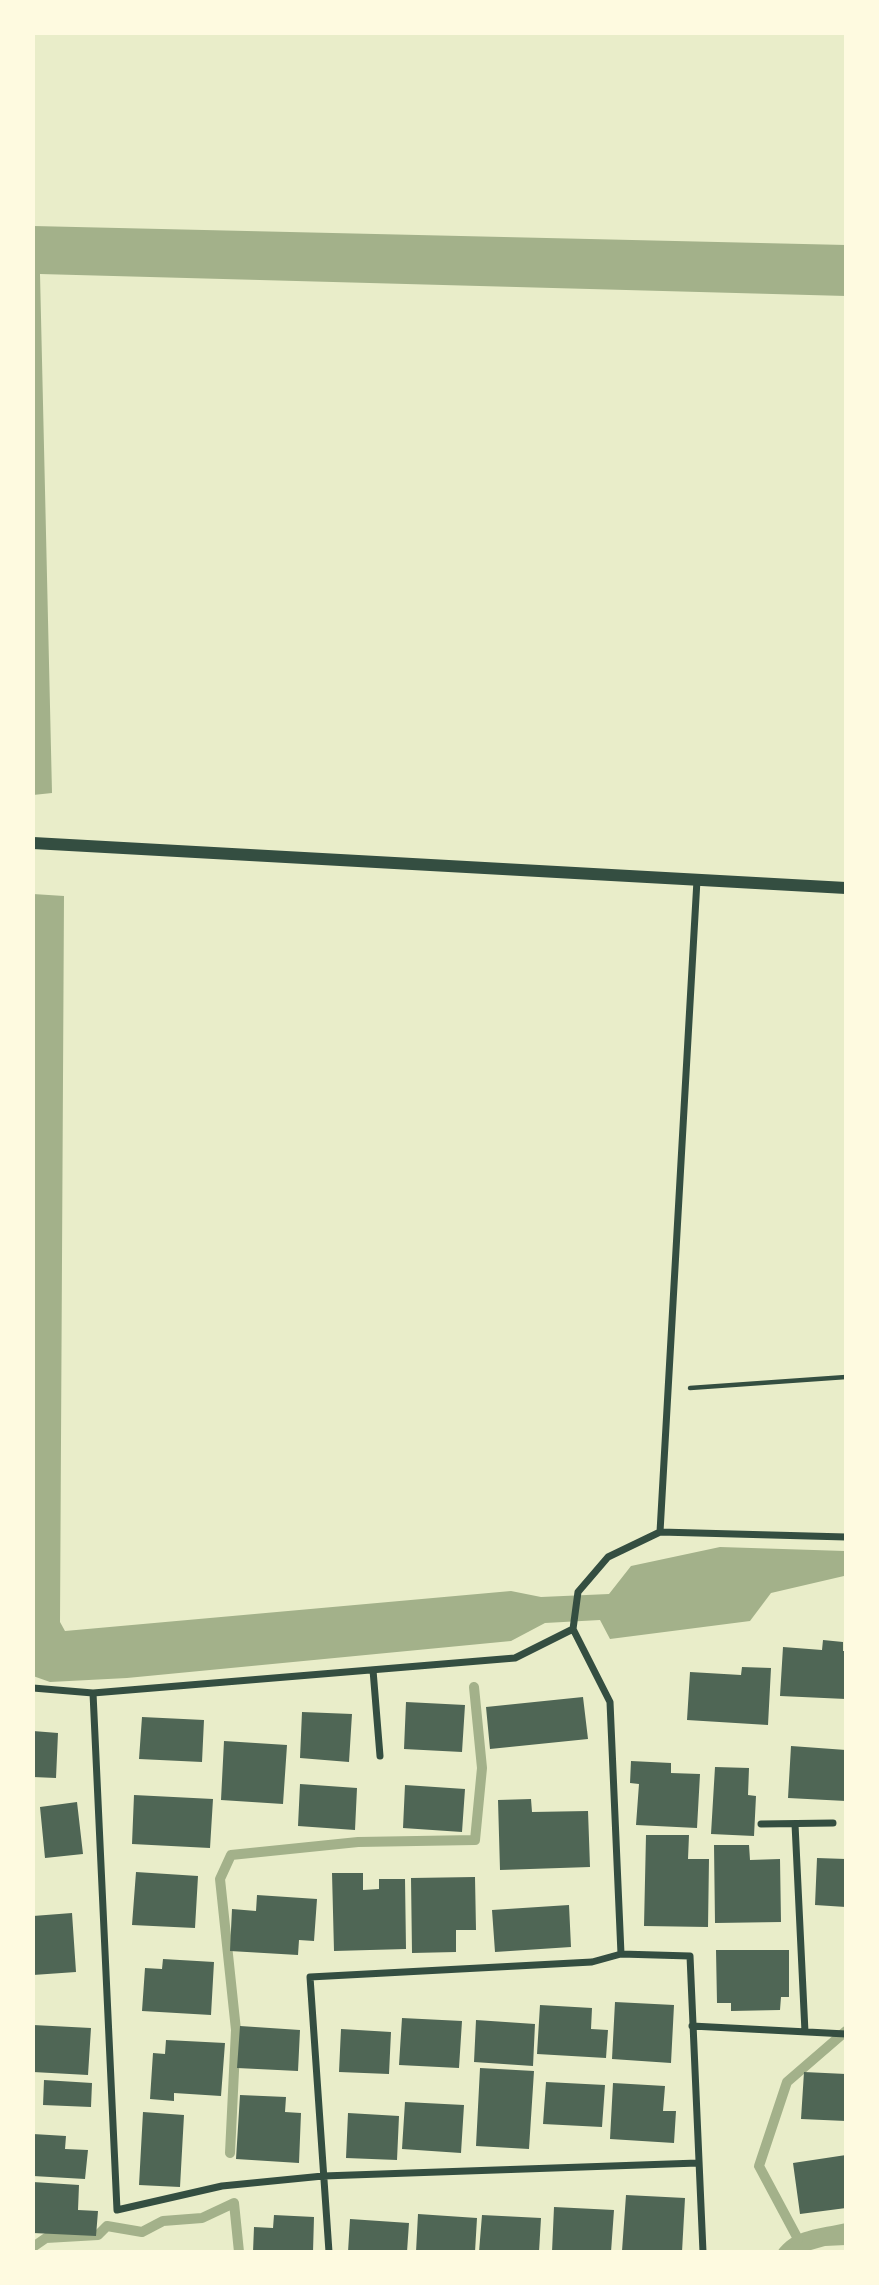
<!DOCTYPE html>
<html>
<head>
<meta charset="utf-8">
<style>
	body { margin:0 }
	#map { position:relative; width:879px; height:2285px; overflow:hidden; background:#e9edc9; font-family:Inter,sans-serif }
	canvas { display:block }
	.frame { position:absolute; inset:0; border:35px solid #fefae0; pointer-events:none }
</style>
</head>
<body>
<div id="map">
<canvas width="879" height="2285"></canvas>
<div class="frame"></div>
</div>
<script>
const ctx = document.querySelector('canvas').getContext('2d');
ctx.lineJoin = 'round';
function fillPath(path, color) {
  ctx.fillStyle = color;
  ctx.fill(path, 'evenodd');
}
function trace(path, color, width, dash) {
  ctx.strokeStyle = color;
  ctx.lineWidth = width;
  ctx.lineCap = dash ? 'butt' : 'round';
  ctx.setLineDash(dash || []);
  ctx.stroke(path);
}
fillPath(new Path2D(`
	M33 226 846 245V296L40 274 52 793 33 795Z
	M33 894 64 896 60 1622 65 1631 511 1591 541 1597 609 1594 631 1566 720 1547 845 1551 844 1576 771 1593 750 1621 610 1639 600 1620 545 1623 511 1641 127 1678 50 1682 33 1676Z
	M846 2223V2245L825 2246 804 2252H777C792 2229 821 2229 846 2223Z`), '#a3b18a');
trace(new Path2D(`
	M230 2153 236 2030 220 1879 231 1855 358 1842 475 1840 482 1768 474 1687
	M33 2247 46 2238 98 2235 107 2226 142 2232 163 2221 202 2218 234 2203 239 2252
	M792 2252 798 2239 759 2166 787 2082 846 2031`), '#a3b18a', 10);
fillPath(new Path2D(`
	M823 1640 843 1642V1651H846V1699L780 1696 783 1647 822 1650Z
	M742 1667 771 1668 768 1725 687 1720 690 1672 741 1675Z
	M583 1697 588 1739 490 1749 486 1707Z
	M406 1702 465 1705 462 1752 404 1749Z
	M302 1712 352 1714 349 1762 300 1758Z
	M142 1717 204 1720 202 1762 139 1759Z
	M33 1731 58 1733 56 1778 33 1777Z
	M224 1741 287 1745 283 1804 221 1800Z
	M791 1746 846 1750V1801L788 1798Z
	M631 1761 671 1763V1773L700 1774 697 1828 636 1825 639 1784 630 1783Z
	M715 1767 749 1768 748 1795 756 1796 754 1836 711 1834Z
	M300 1784 357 1788 355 1830 298 1826Z
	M405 1785 465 1789 462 1832 403 1828Z
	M134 1795 213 1799 210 1848 132 1844Z
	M531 1799 532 1812 588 1811 590 1867 500 1870 498 1800Z
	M77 1802 83 1854 45 1858 40 1807Z
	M646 1835H689L688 1859H709L708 1927 644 1926Z
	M714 1845H749L750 1860 780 1859 781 1922 715 1923Z
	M817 1858 846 1859V1907L815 1905Z
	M136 1872 198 1876 195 1928 132 1925Z
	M332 1873H363V1890L379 1889V1879H405L406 1949 334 1951Z
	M475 1877 476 1930H456V1952L412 1953 411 1878Z
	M257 1895 317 1899 314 1941 299 1940 298 1955 230 1951 232 1909 256 1911Z
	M569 1905 571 1947 495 1952 492 1910Z
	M72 1913 76 1972 33 1975V1916Z
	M716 1950H789V1997H781L780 2010 731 2011V2003H717Z
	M163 1959 214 1962 211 2015 142 2011 145 1968 162 1969Z
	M615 2002 674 2005 671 2063 612 2059Z
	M540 2005 592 2008 591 2029 608 2030 606 2058 537 2054Z
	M402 2018 462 2021 459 2068 399 2065Z
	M476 2020 535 2024 533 2066 474 2062Z
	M33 2025 91 2028 88 2075 33 2072Z
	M240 2026 300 2030 298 2071 237 2068Z
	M341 2029 391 2032 389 2074 339 2072Z
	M166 2040 225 2043 221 2096 174 2093V2101L150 2099 153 2053 165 2054Z
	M480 2068 534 2071 529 2149 476 2146Z
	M804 2072 846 2074V2121L801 2119Z
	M44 2080 92 2083 91 2107 43 2105Z
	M546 2082 605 2085 602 2127 543 2124Z
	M613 2083 665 2086 663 2111H676L674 2143 610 2139Z
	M240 2095 286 2097 285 2112 301 2113 299 2163 236 2159Z
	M405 2102 464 2105 461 2153 402 2149Z
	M143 2112 184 2115 180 2187 139 2185Z
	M348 2113 399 2116 397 2160 346 2158Z
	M33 2134 66 2136 65 2149 88 2150 85 2179 33 2176Z
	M846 2155V2208L800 2214 793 2163Z
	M33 2182 79 2185 78 2210 98 2211 96 2236 33 2233Z
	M626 2195 685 2198 682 2252 622 2251Z
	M554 2207 614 2210 611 2252H552Z
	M418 2214 477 2218 475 2252H416Z
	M274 2215 314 2217 313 2252H253L254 2227 273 2228Z
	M482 2215 541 2218 539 2252H479Z
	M350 2219 409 2223 407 2252H348Z`), '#4f6655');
trace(new Path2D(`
	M690 1388 846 1377`), '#344e41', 4.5);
trace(new Path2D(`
	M697 880 660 1532 608 1557 578 1592 573 1629 610 1702 621 1954 690 1956 703 2252
	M660 1532 846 1537
	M373 1670 380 1756
	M33 1688 93 1693 515 1658 573 1629
	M93 1693 117 2210 222 2186 323 2176 698 2163
	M761 1824 833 1823
	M795 1824 805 2032
	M692 2026 846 2034
	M329 2252 310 1977 592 1962 621 1954`), '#344e41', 7);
trace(new Path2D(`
	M33 843 846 888`), '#344e41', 12);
</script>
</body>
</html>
